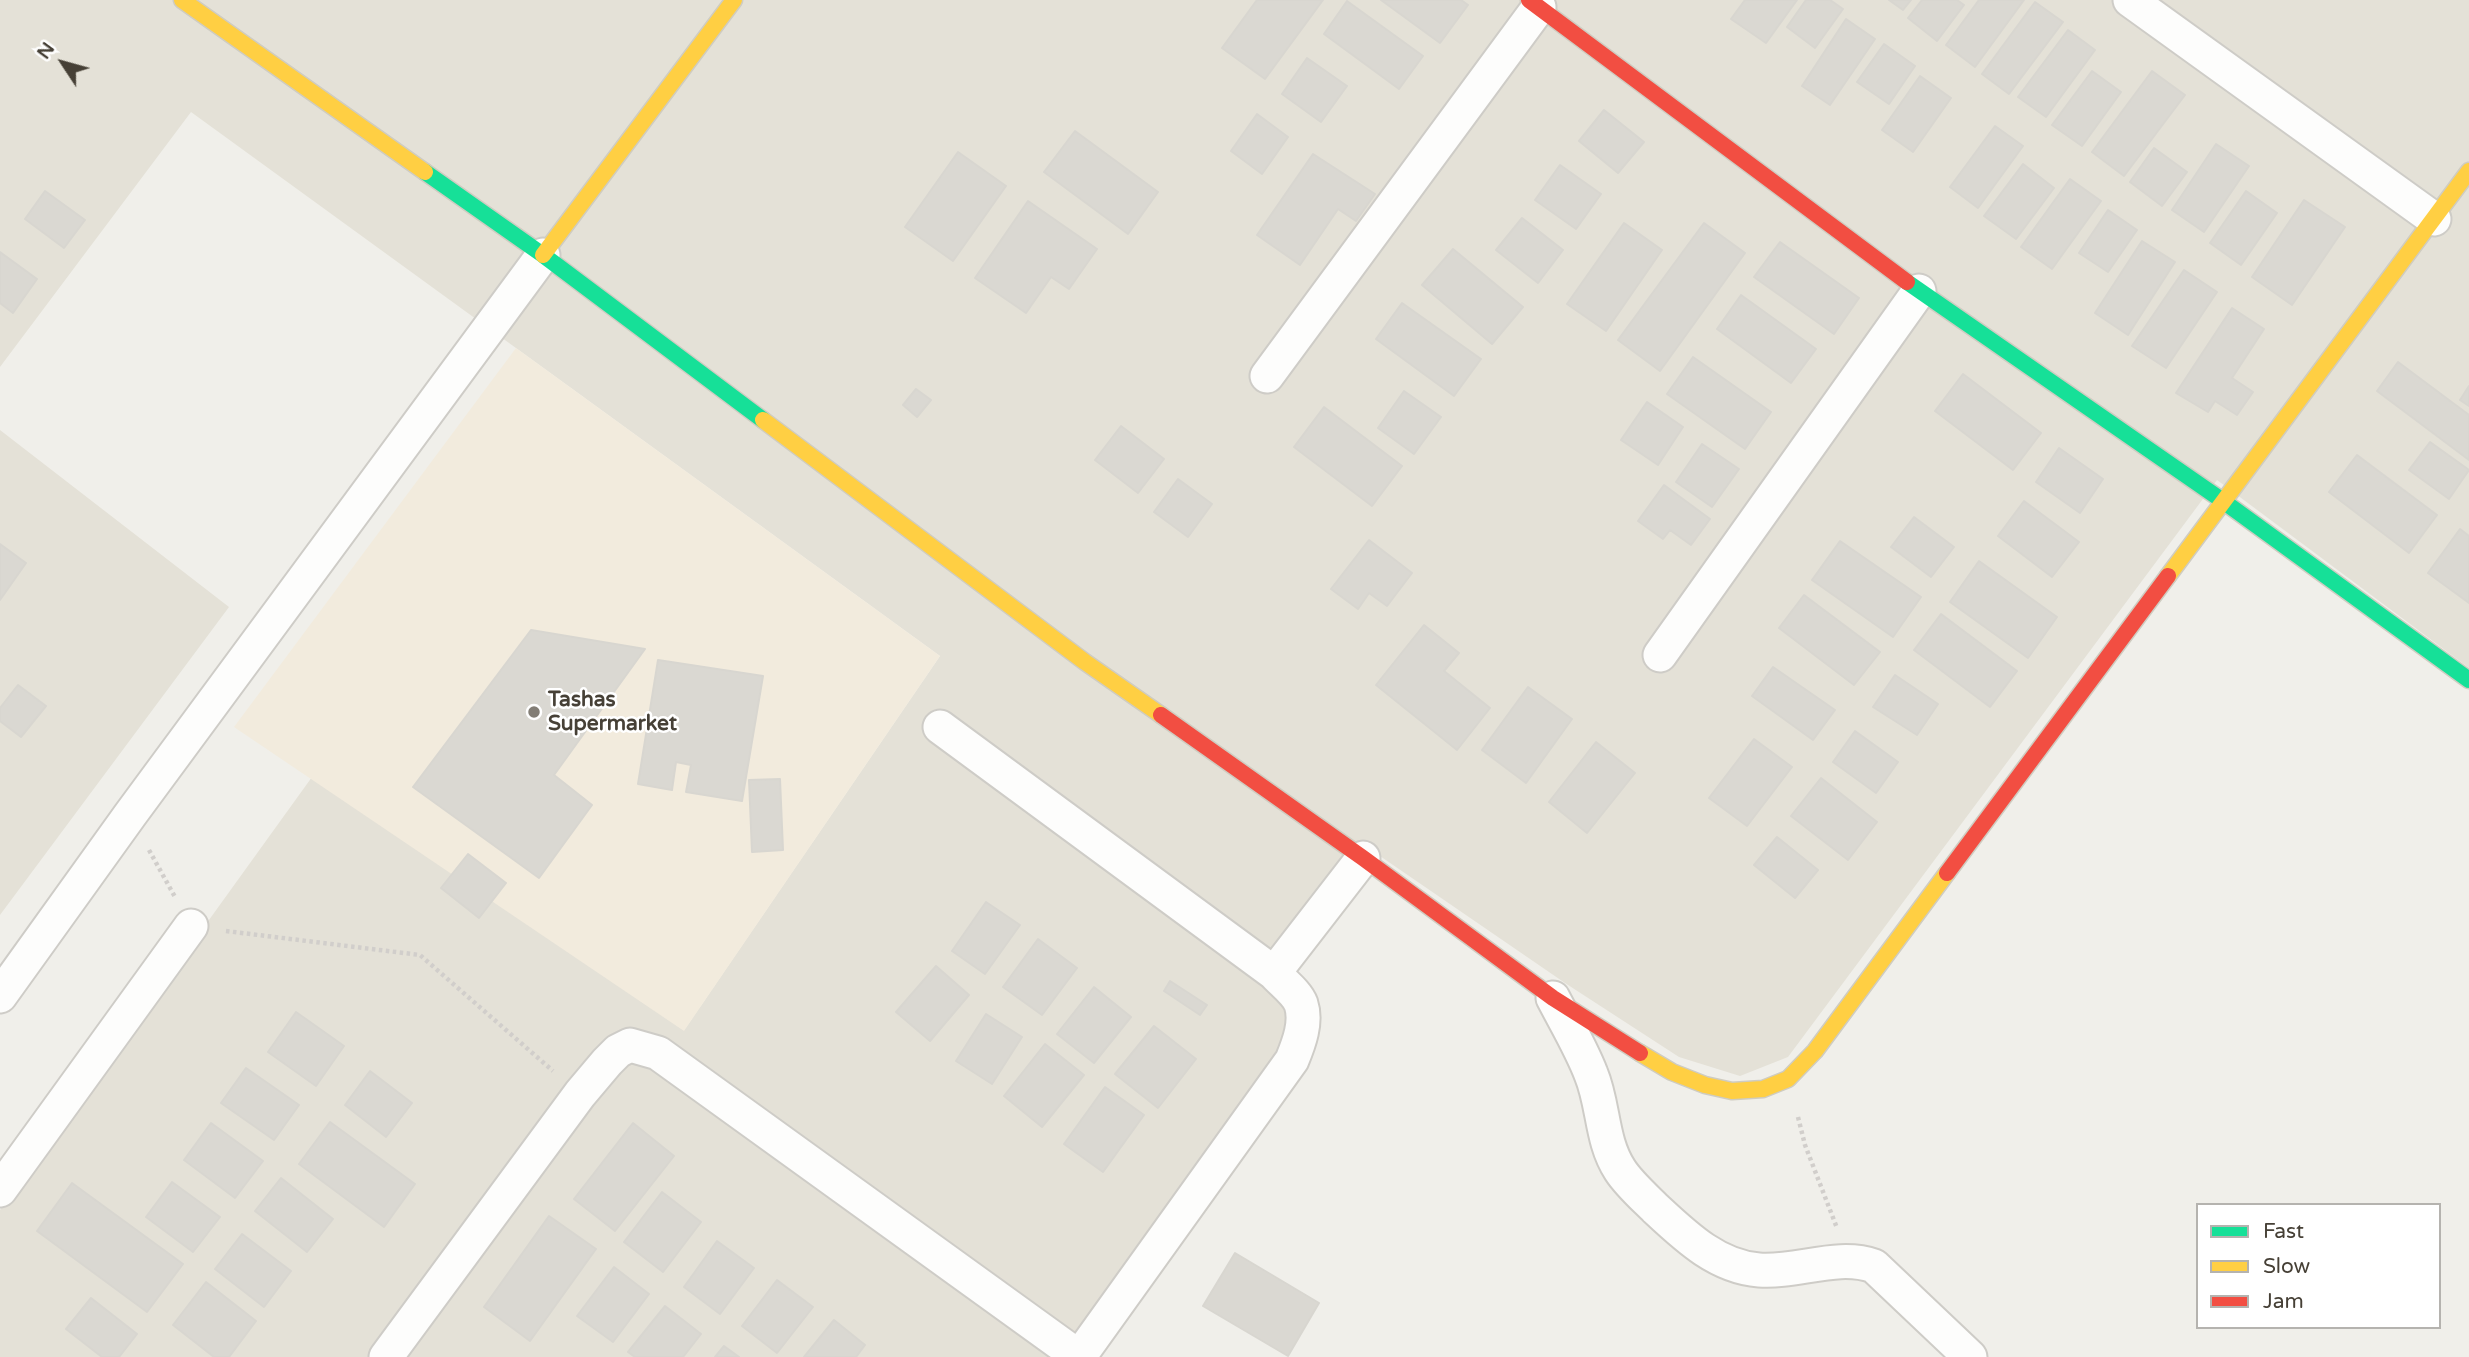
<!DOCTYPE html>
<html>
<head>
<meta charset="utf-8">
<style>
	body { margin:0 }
	#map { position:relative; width:2469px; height:1357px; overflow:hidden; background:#f0efea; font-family:"Varela Round",sans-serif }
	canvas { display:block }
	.legend { position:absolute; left:2196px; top:1203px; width:245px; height:126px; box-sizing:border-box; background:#fff; border:2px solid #b5b3af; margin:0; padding:9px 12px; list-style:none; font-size:21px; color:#464036 }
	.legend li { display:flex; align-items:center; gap:14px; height:35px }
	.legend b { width:35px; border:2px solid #b5b3af }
	.north { position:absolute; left:28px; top:28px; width:70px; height:70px; -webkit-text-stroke:5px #fff; paint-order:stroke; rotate:306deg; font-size:19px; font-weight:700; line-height:28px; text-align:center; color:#464036 }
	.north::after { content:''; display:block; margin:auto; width:24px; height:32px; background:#464036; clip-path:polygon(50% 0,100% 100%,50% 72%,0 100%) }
</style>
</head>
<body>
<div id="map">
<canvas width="2469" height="1357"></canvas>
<ul class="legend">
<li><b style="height:9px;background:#16e098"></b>Fast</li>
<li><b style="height:9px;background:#ffcf43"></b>Slow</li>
<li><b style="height:9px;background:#f24e42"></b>Jam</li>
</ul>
<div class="north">N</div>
</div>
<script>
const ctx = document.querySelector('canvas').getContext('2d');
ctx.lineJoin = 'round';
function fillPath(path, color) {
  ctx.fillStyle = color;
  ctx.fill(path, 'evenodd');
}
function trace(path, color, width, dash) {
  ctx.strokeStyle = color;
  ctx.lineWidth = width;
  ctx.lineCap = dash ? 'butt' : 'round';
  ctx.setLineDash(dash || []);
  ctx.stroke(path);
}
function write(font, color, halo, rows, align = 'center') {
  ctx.font = font + ' "Varela Round",sans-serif';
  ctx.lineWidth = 5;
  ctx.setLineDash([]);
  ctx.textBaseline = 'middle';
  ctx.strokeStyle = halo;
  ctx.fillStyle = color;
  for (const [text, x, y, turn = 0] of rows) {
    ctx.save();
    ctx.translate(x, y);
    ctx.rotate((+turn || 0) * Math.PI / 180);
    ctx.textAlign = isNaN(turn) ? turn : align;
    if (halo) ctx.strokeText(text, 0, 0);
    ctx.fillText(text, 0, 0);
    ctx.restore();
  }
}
fillPath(new Path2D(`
	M0 0H2469V668L2217 480 1788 1057 1740 1076 1679 1057 1565 983 1361 843 1257 975 1287 1009 1286 1039 1065 1357H0V1210L312 777 684 1030 940 656 191 112 0 367Z
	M0 430 229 607 0 915Z`), '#e4e1d7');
fillPath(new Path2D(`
	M516 348 940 656 684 1031 234 727Z`), '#f2ebdd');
const building = new Path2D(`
	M1257 0H1323L1265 79 1222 48Z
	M1381 0H1461L1468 5 1440 43Z
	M1745 0H1797L1766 43 1731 19Z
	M1806 0H1830L1843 9 1815 48 1787 27Z
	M1889 0H1911L1903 10Z
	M1922 0H1957L1964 5 1937 41 1908 18Z
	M1979 0H2024L1975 67 1946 45Z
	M1347 1 1423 56 1399 89 1324 34Z
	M2035 2 2063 22 2009 94 1982 74Z
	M1846 19 1875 39 1830 105 1802 86Z
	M2068 30 2095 50 2046 117 2018 97Z
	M1884 44 1915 66 1889 104 1857 82Z
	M1307 58 1347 86 1321 122 1282 94Z
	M2092 71 2121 92 2082 146 2052 125Z
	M2152 71 2185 95 2124 176 2092 152Z
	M1920 76 1951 98 1913 152 1882 130Z
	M1604 110 1644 142 1618 173 1579 141Z
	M1257 114 1288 137 1262 174 1231 151Z
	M1995 126 2023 146 1978 208 1950 187Z
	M1075 131 1158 192 1128 234 1044 172Z
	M2216 144 2249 166 2204 232 2172 210Z
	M2154 148 2187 172 2162 206 2130 182Z
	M958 152 1006 186 953 261 905 227Z
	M1313 154 1375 194 1356 221 1338 209 1300 265 1257 235Z
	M2023 164 2054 188 2016 239 1984 216Z
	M1560 165 1601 194 1576 229 1535 200Z
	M2070 179 2101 201 2052 269 2021 247Z
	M45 191 85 220 64 248 25 219Z
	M2246 191 2277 213 2241 265 2210 243Z
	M2304 200 2345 227 2292 305 2252 277Z
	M1028 201 1097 249 1069 289 1051 277 1026 313 975 278Z
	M2108 210 2137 230 2108 272 2079 253Z
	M1522 218 1563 250 1538 283 1496 250Z
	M1624 223 1662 250 1606 331 1567 304Z
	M1704 223 1745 253 1660 371 1618 340Z
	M2142 241 2175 262 2128 335 2095 313Z
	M1780 242 1859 298 1834 334 1754 277Z
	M1453 249 1523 307 1492 344 1422 285Z
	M0 252 37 279 13 313 0 303Z
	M2184 270 2217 292 2166 368 2132 346Z
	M1741 295 1816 349 1791 383 1717 329Z
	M1402 303 1481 359 1454 396 1376 339Z
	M2232 308 2264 329 2232 378 2253 392 2237 415 2215 401 2208 412 2176 393Z
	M1693 357 1771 412 1745 449 1667 394Z
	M2398 362 2469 415V460L2377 391Z
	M1963 374 2041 433 2013 470 1935 411Z
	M2469 386V406L2460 400Z
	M916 389 931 400 917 417 903 405Z
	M1404 391 1441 417 1414 454 1378 428Z
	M1647 402 1683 427 1658 465 1621 440Z
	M1324 407 1402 466 1372 506 1294 447Z
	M1121 426 1164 459 1138 493 1095 460Z
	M2430 442 2469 470 2449 499 2409 470Z
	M1702 444 1739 469 1712 507 1676 482Z
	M2059 448 2103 479 2080 513 2036 482Z
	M2357 455 2437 515 2409 553 2329 492Z
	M1178 479 1212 504 1188 537 1154 512Z
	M1664 485 1710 519 1691 545 1670 530 1663 539 1638 521Z
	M2024 501 2079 542 2052 577 1998 536Z
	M1914 517 1954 547 1931 577 1891 547Z
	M2460 529 2469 536V603L2428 573Z
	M1369 540 1412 573 1387 606 1369 593 1358 609 1331 589Z
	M1840 541 1921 597 1893 637 1812 580Z
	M0 544 26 563 0 600Z
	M1979 561 2057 617 2028 658 1950 602Z
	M1804 595 1880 652 1854 685 1779 628Z
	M1941 614 2017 671 1990 707 1914 650Z
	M1424 625 1459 653 1444 671 1490 708 1457 750 1376 685Z
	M531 630 645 649 554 775 592 805 539 878 413 787Z
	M658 660 763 676 742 801 686 792 691 765 676 762 672 790 638 784Z
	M1773 667 1835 710 1813 740 1752 696Z
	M1895 675 1938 704 1917 735 1873 707Z
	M18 685 46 706 21 737 0 721V708Z
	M1528 687 1572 719 1526 783 1482 750Z
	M1855 731 1898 762 1876 793 1833 762Z
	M1754 739 1792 767 1747 826 1709 798Z
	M1596 742 1635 773 1587 833 1549 802Z
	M1821 778 1877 822 1848 860 1791 816Z
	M780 779 783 850 752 852 749 780Z
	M1777 837 1818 870 1795 898 1754 865Z
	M468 854 506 883 479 918 441 888Z
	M986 902 1020 925 985 974 952 951Z
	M1038 939 1077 968 1042 1015 1003 987Z
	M936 966 969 995 930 1041 896 1012Z
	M1170 981 1207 1005 1200 1015 1164 991Z
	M1094 987 1131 1017 1094 1063 1057 1034Z
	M296 1012 344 1046 316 1086 268 1052Z
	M986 1014 1022 1037 992 1084 956 1061Z
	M1154 1026 1196 1059 1158 1108 1115 1074Z
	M1045 1044 1084 1075 1042 1127 1004 1096Z
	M246 1068 299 1105 274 1140 221 1103Z
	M370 1071 412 1103 386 1137 345 1105Z
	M1105 1087 1144 1115 1103 1172 1064 1144Z
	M330 1122 415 1184 384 1227 299 1164Z
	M211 1123 263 1161 235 1198 184 1160Z
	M633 1123 674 1156 615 1231 574 1199Z
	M281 1178 333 1219 307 1252 255 1211Z
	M172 1182 220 1217 193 1252 146 1217Z
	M72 1183 183 1264 147 1312 37 1231Z
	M662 1192 701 1222 663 1272 624 1242Z
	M549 1216 596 1249 530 1341 484 1307Z
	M242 1234 291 1271 264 1307 215 1269Z
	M717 1241 754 1268 720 1314 684 1287Z
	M1235 1253 1319 1303 1288 1356 1203 1306Z
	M614 1267 649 1294 613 1342 577 1316Z
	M777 1280 813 1307 777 1353 742 1326Z
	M206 1282 256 1321 229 1357H214L173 1325Z
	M91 1298 137 1334 119 1357H102L66 1329Z
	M665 1306 701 1334 683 1357H635L628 1352Z
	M834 1320 865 1345 856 1357H804Z
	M724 1346 739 1357H715Z`);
fillPath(building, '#dad8d2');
trace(building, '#d8d6d0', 2);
const street = new Path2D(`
	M2130 0 2434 219
	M1267 376 1539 7
	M1660 655 1919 291
	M940 727 1274 973
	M0 996 130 815 543 255
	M1553 998C1566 1023 1581 1048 1591 1074 1604 1105 1601 1141 1620 1170 1629 1184 1644 1197 1656 1209 1685 1236 1717 1267 1759 1270 1797 1273 1837 1253 1874 1266L1970 1357
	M0 1190 191 926
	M386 1357 580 1094 607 1062 618 1051 630 1045 658 1053 1079 1357
	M1079 1357 1292 1060C1299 1043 1307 1022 1301 1004 1297 993 1282 982 1274 973L1363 858`);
const fast = new Path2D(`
	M425 172 543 255 763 420
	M1907 282 2223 501 2469 680`);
const slow = new Path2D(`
	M182 0 425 172
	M543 255 734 0
	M763 420 1085 662 1161 715
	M2168 576 2469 171
	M1640 1053 1672 1072 1705 1085 1732 1091 1763 1089 1788 1079 1815 1051 1947 873`);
const jam = new Path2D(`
	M1529 0 1907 282
	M1161 715 1363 858 1553 998 1640 1053
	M1947 873 2168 576`);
trace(street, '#ceccc7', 37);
trace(fast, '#cfccc1', 19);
trace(slow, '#cfccc1', 19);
trace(jam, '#cfccc1', 19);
trace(new Path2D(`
	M149 850 175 897
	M226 931 420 955 553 1071
	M1798 1117 1805 1145 1837 1228`), '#d1cecb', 4.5, [3.5, 3.5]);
trace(street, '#fdfdfc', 33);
trace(fast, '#16e098', 16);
trace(slow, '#ffcf43', 16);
trace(jam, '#f24e42', 16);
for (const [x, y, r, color] of [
	[534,712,7,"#827d75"]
]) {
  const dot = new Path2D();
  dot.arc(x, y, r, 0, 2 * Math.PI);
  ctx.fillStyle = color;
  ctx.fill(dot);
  trace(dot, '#fff', 2.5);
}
write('bold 21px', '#464036', '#fff', [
	["Tashas",548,700],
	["Supermarket",548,724]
], 'left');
</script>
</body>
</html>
